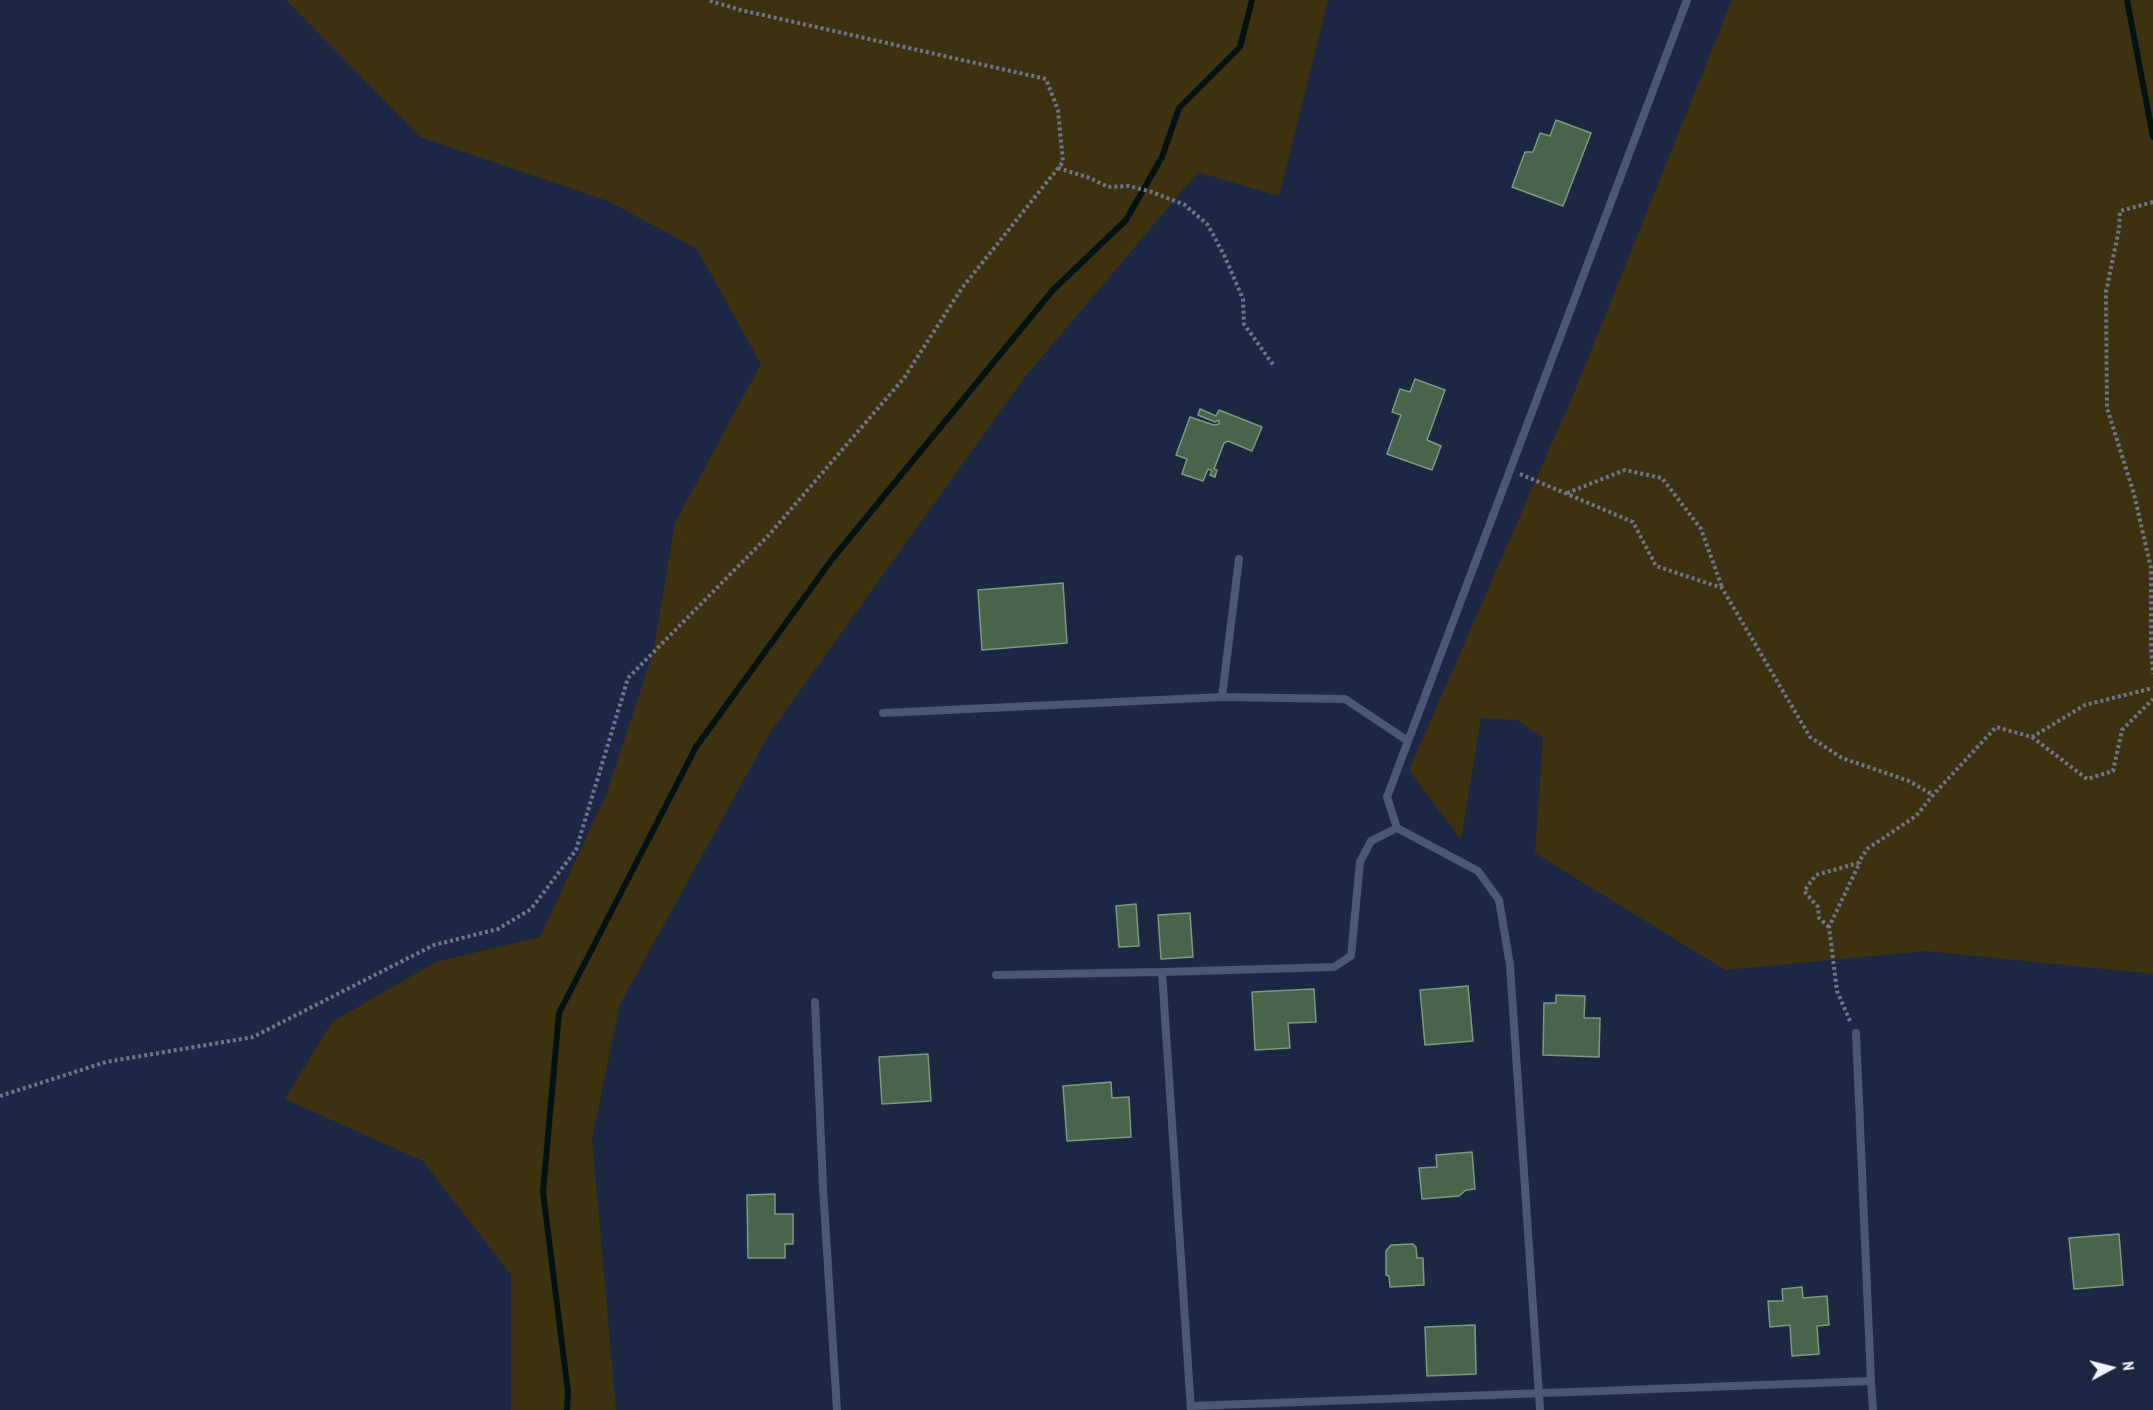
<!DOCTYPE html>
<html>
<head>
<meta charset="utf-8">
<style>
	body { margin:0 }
	#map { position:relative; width:2153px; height:1410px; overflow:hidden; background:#1c2743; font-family:"PT Sans Narrow",sans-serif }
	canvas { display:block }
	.north { position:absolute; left:2081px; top:1338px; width:60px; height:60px; -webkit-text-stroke:4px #1c2743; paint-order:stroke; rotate:83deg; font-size:16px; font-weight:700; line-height:24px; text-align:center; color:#f1f5fc }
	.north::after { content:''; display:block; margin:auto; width:21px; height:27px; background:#f1f5fc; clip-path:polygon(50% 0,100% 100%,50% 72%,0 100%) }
</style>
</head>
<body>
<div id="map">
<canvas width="2153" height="1410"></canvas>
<div class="north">N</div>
</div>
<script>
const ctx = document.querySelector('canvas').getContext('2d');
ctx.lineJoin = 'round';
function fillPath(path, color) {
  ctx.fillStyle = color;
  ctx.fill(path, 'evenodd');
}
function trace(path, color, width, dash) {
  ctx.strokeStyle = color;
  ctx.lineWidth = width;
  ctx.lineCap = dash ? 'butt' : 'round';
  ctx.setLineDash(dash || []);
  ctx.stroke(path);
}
fillPath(new Path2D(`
	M286 0H1328L1279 196 1198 172 1024 378 769 734 620 1004 592 1139 616 1410H511V1275L423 1161 285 1099 332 1022 436 962 540 937 606 795 653 653 675 523 761 364 697 249 608 201 420 137Z
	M1732 0H2153V974L1927 951 1725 970 1535 853 1543 738 1517 720 1481 718 1461 840 1409 770 1576 388Z`), '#3e3110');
trace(new Path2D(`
	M2127 0 2153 137
	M567 1410 568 1392 543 1192 559 1013 696 747 833 558 1053 290 1126 220 1162 157 1179 108 1240 47 1252 0`), '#051214', 6);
const building = new Path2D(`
	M1556 120 1591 133 1563 206 1512 187 1525 152H1533L1540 133 1550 136Z
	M1415 379 1445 390 1427 440 1441 446 1432 470 1387 454 1401 415 1392 412 1400 389 1410 392Z
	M1200 409 1216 416 1219 410 1262 427 1252 451 1228 441 1224 443 1214 469 1217 470 1215 477 1210 475 1212 471 1208 469 1203 481 1182 474 1187 459 1176 455 1190 417 1214 425 1219 424V420L1215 422 1198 415Z
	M1063 583 1067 643 982 650 978 590Z
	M1136 904 1139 946 1119 947 1116 906Z
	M1190 913 1193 957 1161 959 1158 915Z
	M1468 986 1473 1041 1425 1045 1420 990Z
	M1314 989 1316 1022 1288 1023 1290 1048 1255 1050 1252 992Z
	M1556 995 1585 996 1584 1018H1600L1599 1057 1543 1055 1544 1003H1556Z
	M928 1054 931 1101 882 1104 879 1057Z
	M1111 1082 1112 1098 1129 1097 1131 1137 1067 1141 1063 1086Z
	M1472 1152 1475 1189 1466 1190 1459 1196 1422 1199 1419 1168 1437 1167 1436 1155Z
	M775 1194V1214H793V1244H785V1258H748L747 1195Z
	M2119 1234 2123 1285 2074 1289 2069 1238Z
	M1413 1244 1416 1247 1417 1258H1423L1424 1285 1390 1287 1389 1276 1386 1275V1251L1391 1245Z
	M1802 1287 1803 1298 1827 1296 1829 1325 1817 1326 1819 1354 1792 1356 1790 1325 1770 1327 1768 1301H1783L1782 1289Z
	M1475 1325 1476 1374 1427 1376 1425 1327Z`);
fillPath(building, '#48644b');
trace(building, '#7c9b7f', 1.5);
trace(new Path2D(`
	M1058 168 1090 178 1108 187 1129 186 1152 192 1185 205 1208 225 1225 257 1243 299 1244 324 1274 366
	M2153 202 2120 211 2119 229 2106 292 2107 408 2134 494 2151 568V648L2153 674
	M1520 474 1633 522 1656 566 1722 588 1810 737 1842 758 1909 781 1933 795
	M1567 493 1625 470 1662 478 1701 529 1722 587
	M2032 737 2087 779 2113 771 2122 730 2153 699
	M1829 927 1819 918 1818 907 1804 891 1816 875 1858 863 1867 849 1916 816 1933 795 1996 727 2032 737 2085 705 2153 688
	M1850 1021 1837 991 1829 927 1860 862
	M0 1096 106 1062 253 1037 434 945 498 929 531 909 576 850 628 678 768 536 904 378 962 288 1063 162 1058 110 1046 79 741 10 707 0`), '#6f778b', 4, [3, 3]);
trace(new Path2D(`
	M1222 697 1239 559
	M883 713 1222 697 1345 699 1408 741
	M996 975 1162 972
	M815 1002 823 1187 837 1410
	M1856 1033 1871 1381
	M1191 1406 1871 1381 1873 1410
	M1191 1410 1162 972 1334 967 1351 956 1360 862 1371 841 1397 828
	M1540 1410 1510 965 1499 900 1478 871 1397 828 1387 797 1687 0`), '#4a5776', 8);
</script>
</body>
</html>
